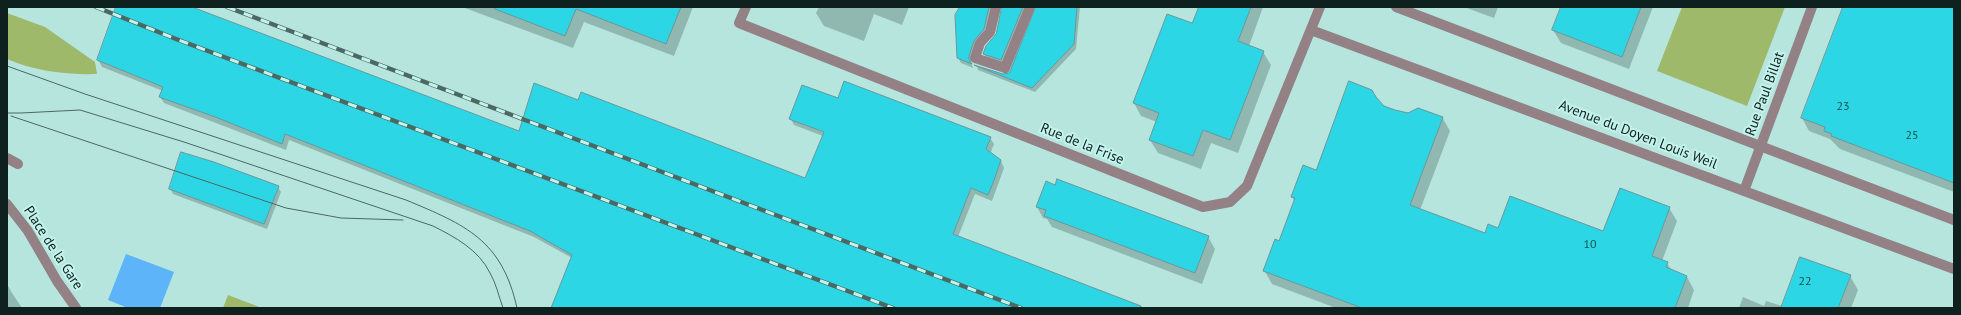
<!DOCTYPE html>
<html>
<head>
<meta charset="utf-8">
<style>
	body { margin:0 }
	#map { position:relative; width:1961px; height:315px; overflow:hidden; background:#b6e5de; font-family:"PT Sans",sans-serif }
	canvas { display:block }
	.frame { position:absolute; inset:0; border:8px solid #0f211e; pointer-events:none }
</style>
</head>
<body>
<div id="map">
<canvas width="1961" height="315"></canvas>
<div class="frame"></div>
</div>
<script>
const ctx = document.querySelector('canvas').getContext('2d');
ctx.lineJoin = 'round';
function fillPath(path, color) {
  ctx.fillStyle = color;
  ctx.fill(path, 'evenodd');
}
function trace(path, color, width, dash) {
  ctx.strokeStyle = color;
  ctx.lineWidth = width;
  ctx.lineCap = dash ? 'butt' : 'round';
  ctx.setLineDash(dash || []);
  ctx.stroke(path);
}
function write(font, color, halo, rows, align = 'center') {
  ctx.font = font + ' "PT Sans",sans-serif';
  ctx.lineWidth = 4;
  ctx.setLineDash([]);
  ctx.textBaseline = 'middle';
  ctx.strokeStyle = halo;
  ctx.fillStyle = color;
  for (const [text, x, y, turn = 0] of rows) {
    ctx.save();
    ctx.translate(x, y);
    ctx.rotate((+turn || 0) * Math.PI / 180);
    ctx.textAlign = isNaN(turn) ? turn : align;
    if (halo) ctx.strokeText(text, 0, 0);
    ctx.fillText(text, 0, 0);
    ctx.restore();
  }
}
fillPath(new Path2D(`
	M1682 7H1785L1747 106 1657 71Z
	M7 13 45 27 95 62 97 74C68 75 34 71 7 59Z
	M228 295 262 308H223Z`), '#9fb96a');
fillPath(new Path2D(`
	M126 254 174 272 160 308H128L108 300Z`), '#5db4f8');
fillPath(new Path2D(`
	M118 7H189L519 132 579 101 806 179 823 136 794 125 791 119 838 99 990 138 994 144 990 154 1001 161 1004 168 992 201 975 194 958 237 1145 308H551L572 258 534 237 289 140 286 150 164 103 160 97 163 91 102 67 98 60Z
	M462 7H693L674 56 584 22 573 48Z
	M819 7H909L902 25 874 14 864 41 824 26 816 13Z
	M962 7H996L987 34 976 46 971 62 973 68 961 63 958 58Z
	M1003 7H1030L1004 64 987 59 984 54 997 34Z
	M1037 7H1080L1076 49 1035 92 978 70 977 66 1003 75 1010 74Z
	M1200 7H1263L1249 46 1263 52 1271 65 1238 153 1211 143 1201 169 1158 153 1150 140 1157 122 1141 116 1134 103 1193 25Z
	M1464 7H1498L1494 18Z
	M1562 7H1653L1629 69 1561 43 1553 30Z
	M1844 7H1954V192L1840 149 1830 139 1809 131 1802 118Z
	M1376 98 1383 106 1394 111 1442 117 1450 131 1420 210 1485 235 1498 229 1604 232 1669 208 1677 221 1662 261 1667 263 1672 271 1687 277 1694 290 1688 308H1336L1272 284 1264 270 1280 242 1295 202 1292 197 1316 171Z
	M1055 186 1208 237 1215 249 1202 284 1052 227 1047 219 1043 218 1037 207Z
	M278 187 281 192 267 229 173 194 170 188Z
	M1850 276 1858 290 1851 308H1739L1743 297 1764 306 1766 301 1782 306Z
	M7 284 12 293 22 308H7Z`), '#0003');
const building = new Path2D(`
	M116 7H192L519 131 534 83 578 100 581 92 805 178 824 132 789 119 802 85 838 98 844 81 991 137 986 149 1001 160 993 183 988 195 971 188 953 234 1141 306V308H551L572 255 530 231 285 134 282 144 218 118 159 97 163 87 97 60Z
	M496 7H681L666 44 576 9 565 36 495 9Z
	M960 7H989L984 29 974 41 969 56V60L972 64 957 58 955 15Z
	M1002 7H1023L1001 60 983 54 986 46 996 34Z
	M1036 7H1077L1074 44 1032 88 974 65 1003 74 1009 73Z
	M1199 7H1251L1238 41 1264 51 1230 140 1203 130 1193 156 1149 140 1159 113 1133 103 1167 14 1192 23Z
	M1561 7H1641L1622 57 1552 30Z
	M1843 7H1954V183L1831 136 1832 134 1824 131 1825 127 1801 118Z
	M1349 81 1372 90 1376 97 1384 106 1395 110 1408 113 1418 108 1443 117 1410 205 1485 233 1488 224 1498 228 1510 196 1603 231 1620 188 1670 207 1652 256 1668 262 1666 267 1687 276 1675 308H1362L1263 271 1275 239 1279 241 1295 198 1291 197 1303 165 1316 170Z
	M181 152 214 162 279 186 264 224 169 189Z
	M1057 179 1209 236 1195 273 1044 216 1046 210 1036 207 1046 181 1055 185Z
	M1800 257 1851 275 1838 308H1781Z`);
fillPath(building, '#2cd6e4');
trace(building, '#69979c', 1);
trace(new Path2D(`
	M996 7 990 32 980 43 975 58 1005 68 1030 7
	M7 158 18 164`), '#938185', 10);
trace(new Path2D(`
	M746 7 739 23 1203 207 1230 202 1247 186 1320 7
	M1396 7 1954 220
	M1311 30 1954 269
	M1744 191 1812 7
	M7 204 28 231 57 281 76 308`), '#938185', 10);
trace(new Path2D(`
	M7 66 85 94 406 200C466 225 502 240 517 308
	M7 113H21L80 110 184 142 433 226C455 237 479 250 490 273 496 283 499 297 503 308
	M11 116 286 208 341 218 403 220`), '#4b6863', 1);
const rail = new Path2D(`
	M96 7 176 39 893 308
	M227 7 1021 308`);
trace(rail, '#4b6863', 4.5);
trace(rail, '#c3f3eb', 3, [9]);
write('12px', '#164e50', null, [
	["23",1843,107],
	["25",1912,136],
	["10",1590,245],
	["22",1805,282]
]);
write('14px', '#0f211e', '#c3f3eb', [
	["Rue Paul Billat",1765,94,-70],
	["Avenue du Doyen Louis Weil",1638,135,21],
	["Rue de la Frise",1082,144,22],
	["Place de la Gare",53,248,57]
]);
</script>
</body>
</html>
